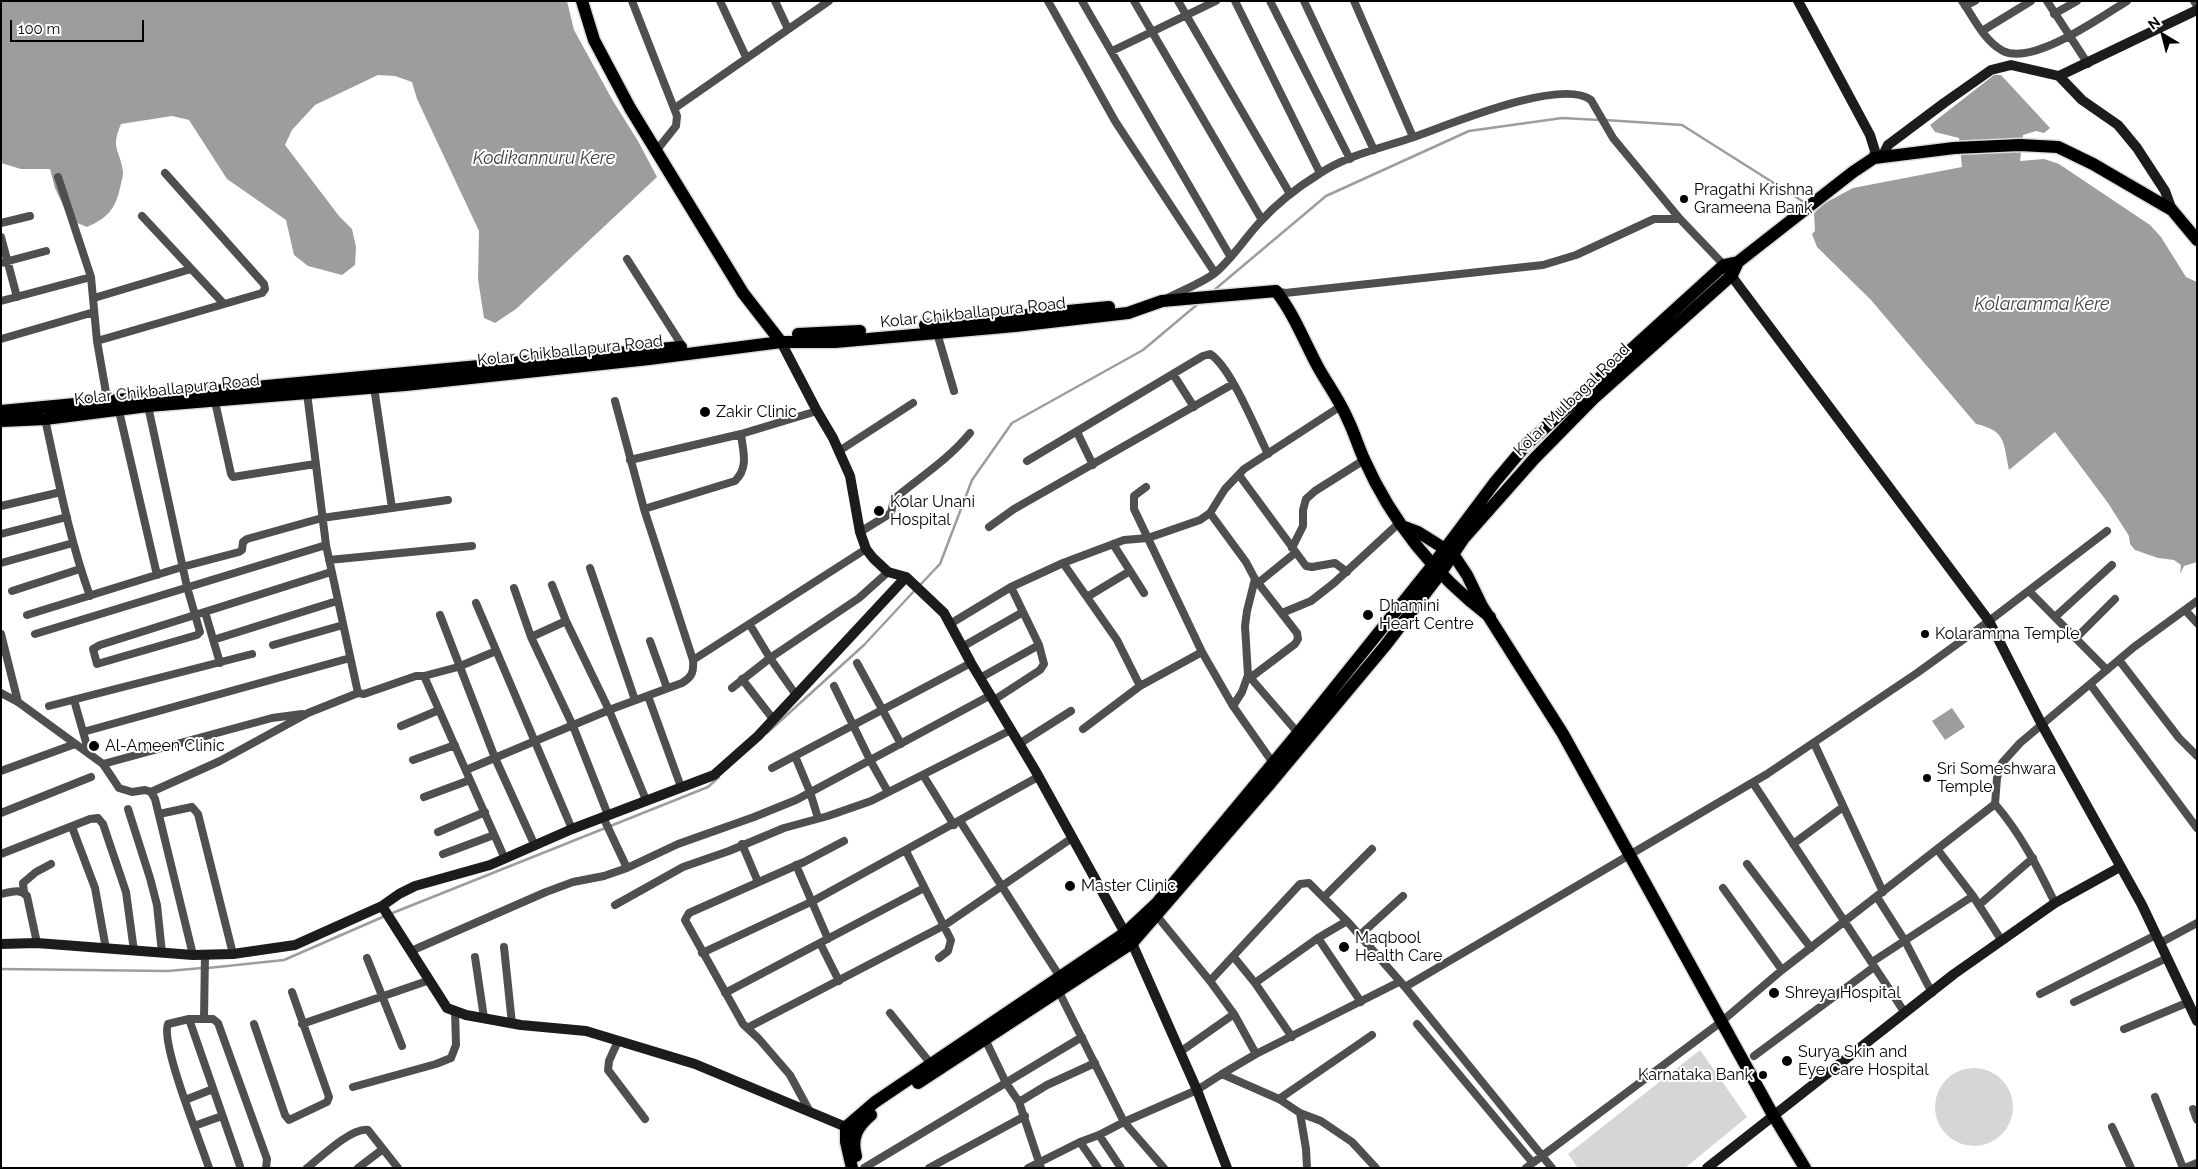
<!DOCTYPE html>
<html>
<head>
<meta charset="utf-8">
<style>
	body { margin:0 }
	#map { position:relative; width:2198px; height:1169px; overflow:hidden; background:#fff; font-family:Raleway,sans-serif }
	canvas { display:block }
	.frame { position:absolute; inset:0; border:2px solid #000; pointer-events:none }
	.north { position:absolute; left:2138px; top:10px; width:50px; height:50px; -webkit-text-stroke:4px #fff; paint-order:stroke; rotate:323deg; font-size:14px; font-weight:700; line-height:20px; text-align:center; color:#000 }
	.north::after { content:''; display:block; margin:auto; width:18px; height:22px; background:#000; clip-path:polygon(50% 0,100% 100%,50% 72%,0 100%) }
	.scale { position:absolute; left:10px; top:20px; width:134px; height:22px; box-sizing:border-box; border:2px solid #000; border-top:0; padding-left:6px; font-size:15px; line-height:18px; white-space:nowrap; color:#000; -webkit-text-stroke:4px #fff; paint-order:stroke }
</style>
</head>
<body>
<div id="map">
<canvas width="2198" height="1169"></canvas>
<div class="frame"></div>
<div class="north">N</div>
<div class="scale">100 m</div>
</div>
<script>
const ctx = document.querySelector('canvas').getContext('2d');
ctx.lineJoin = 'round';
function fillPath(path, color) {
  ctx.fillStyle = color;
  ctx.fill(path, 'evenodd');
}
function trace(path, color, width, dash) {
  ctx.strokeStyle = color;
  ctx.lineWidth = width;
  ctx.lineCap = dash ? 'butt' : 'round';
  ctx.setLineDash(dash || []);
  ctx.stroke(path);
}
function write(font, color, halo, rows, align = 'center') {
  ctx.font = font + ' Raleway,sans-serif';
  ctx.lineWidth = 4;
  ctx.setLineDash([]);
  ctx.textBaseline = 'middle';
  ctx.strokeStyle = halo;
  ctx.fillStyle = color;
  for (const [text, x, y, turn = 0] of rows) {
    ctx.save();
    ctx.translate(x, y);
    ctx.rotate((+turn || 0) * Math.PI / 180);
    ctx.textAlign = isNaN(turn) ? turn : align;
    if (halo) ctx.strokeText(text, 0, 0);
    ctx.fillText(text, 0, 0);
    ctx.restore();
  }
}
fillPath(new Path2D(`
	M1700 1050 1747 1117 1685 1168H1578L1568 1154Z
	M1935 1107a39 39 0 1 1 78 0a39 39 0 1 1-78 0Z`), '#d6d6d6');
fillPath(new Path2D(`
	M1 1H567L574 30 613 101 638 141 657 177 516 309 495 323 484 318 478 279 479 231 417 99 412 82 395 76 378 75 315 105 292 130 285 145 339 216 352 229 356 247 355 265 342 275 308 266 294 255 286 220 227 179 189 120 172 116 121 124C110 150 120 148 123 172 123 177 121 183 120 188 115 210 107 218 87 227L70 220 55 188 50 169H21L1 163Z
	M1994 75H2001L2050 128 2044 133 2036 131 2023 135 2020 161 2044 159 2059 164 2150 225 2161 237 2186 277 2197 282V562L2184 566 2180 574 2181 565 2174 560 2158 558 2135 550 2130 544 2129 536 2108 503 2055 432 2009 470C2003 443 2007 431 1976 424L1871 300 1817 247 1812 234 1815 231 1814 213 1825 203 1853 188 1962 167 1959 138 1935 132 1930 125Z
	M1952 708 1965 727 1945 740 1932 721Z`), '#9d9d9d');
trace(new Path2D(`
	M1605 120 1682 125 1807 204
	M1213 291 1326 196 1469 131 1562 118 1600 120
	M920 585 940 564 972 480 1012 423 1143 350 1199 303
	M767 733 864 645 916 589
	M390 914 708 787 719 777
	M208 968 284 960 385 916
	M1 969 168 971 202 968`), '#9d9d9d', 2.5);
const primary = new Path2D(`
	M582 1 594 40 630 108 743 293 781 342
	M925 325 1109 307
	M798 334 860 331
	M1 411 681 347
	M1 421 45 419 148 406 405 385 649 359 781 342H835L1015 326 1128 313 1162 301 1276 291C1294 314 1304 341 1318 367 1328 385 1340 401 1348 420 1354 432 1358 446 1364 459 1392 522 1435 575 1490 617
	M1402 526 1418 532 1453 554 1467 575 1482 606 1563 734 1773 1115 1805 1168
	M918 1083 1132 943 1268 786 1385 646 1440 574 1464 538 1534 459 1593 399 1732 275 1738 262
	M856 1156C851 1138 857 1127 871 1115
	M852 1168 846 1142V1127L875 1102 1125 933 1156 904 1298 733 1432 566 1495 482 1526 445 1724 265 1738 262 1853 172 1874 158 1954 148 2020 145 2058 147 2093 164 2172 210 2197 240`);
trace(primary, '#dbdbdb', 15);
trace(new Path2D(`
	M632 1 677 116 676 126 656 151
	M720 1 746 57
	M775 1 788 29
	M1048 1 1115 121 1215 273
	M1082 1 1230 256
	M1134 1 1262 220
	M1178 1 1290 194
	M1235 1 1320 173
	M1270 1 1350 159
	M1304 1 1374 150
	M1354 1 1413 137
	M1962 1C1974 18 1984 41 2003 51 2033 66 2101 17 2127 1
	M2047 1 2088 64
	M2194 1 2197 6
	M1965 6 1975 1
	M2054 14 2077 1
	M1982 31 2031 1
	M1112 51 1216 1
	M675 108 829 1
	M58 177 91 277 97 341 108 404
	M142 216 224 304
	M1 223 30 216
	M1 237 17 297
	M627 259 683 347
	M1 263 46 251
	M1276 291 1285 293 1543 265 1576 255 1654 219H1680
	M94 298 191 269
	M1168 298C1183 290 1202 283 1215 273 1232 259 1245 238 1260 222 1277 203 1298 187 1319 174 1347 155 1382 148 1414 137 1448 125 1561 77 1591 100L1613 138 1680 219 1724 265
	M1 301 91 277
	M937 333 954 391
	M1 339 94 312
	M97 341 262 293 265 289 264 284 165 173
	M1173 374 1194 407
	M374 387 392 508
	M307 393 326 545 358 693 364 694 416 676H424L505 859
	M214 397 231 474 233 477 315 464
	M148 406 187 587 200 632 197 635 97 664 93 649 100 645 331 572
	M119 411 157 575
	M45 419C58 478 69 538 90 596
	M1077 432 1093 465
	M839 451 913 403
	M630 460 741 434 817 411
	M1027 461 1203 356 1210 354C1231 367 1256 430 1268 454
	M1239 475 1306 566 1312 567 1335 563 1347 572
	M1146 487 1134 496V509L1202 652 1233 706 1273 763
	M1 506 61 492
	M644 509 735 481C749 467 743 452 741 434
	M1210 513 1246 562 1255 579 1247 611 1245 626 1248 675 1242 692 1233 706
	M989 527 1014 509 1233 384
	M860 532 891 513 894 499C920 477 948 460 970 433
	M1 534 67 517
	M1113 544 1144 593
	M1292 548 1303 526V510L1306 499 1315 491 1364 460
	M329 560 472 546
	M1 563 73 543
	M1063 563 1117 640 1140 686
	M590 568 635 700
	M1258 583 1295 553
	M552 585 566 621 609 710 646 800
	M514 588 531 637 573 726 608 815
	M12 591 80 569
	M2029 591 2107 670
	M1087 597 1130 571
	M476 603 572 829
	M2185 610 2197 623
	M205 612 220 663
	M1282 613 1311 601 1334 583 1399 523
	M27 615 182 567 239 552 242 550 243 542 247 539 322 518 448 500
	M440 615 495 758 535 846
	M2055 617 2112 565
	M950 624 1011 587 1063 563 1124 540 1148 538 1200 520 1210 513 1225 489 1244 469 1341 406
	M750 625 770 658 796 695
	M1 634 18 702
	M35 634 326 545
	M531 637 566 621
	M2076 638 2115 599
	M213 640 337 601
	M650 641 667 688
	M273 645 343 625
	M962 647 1023 612
	M693 660 866 549
	M2119 660 2179 738 2197 756
	M857 663 901 744
	M1248 675 1298 733
	M424 676 458 667 496 651
	M980 678 1039 645
	M1250 678 1295 644 1298 639 1297 633 1255 579
	M742 679 773 719
	M2090 684 2197 828
	M834 686 870 760 888 792
	M732 688 770 658 859 598 888 572
	M1 693 18 702 103 764 119 788 132 792 145 790 151 792 155 799 193 955
	M648 696 681 787
	M74 700 89 753
	M994 700 1040 670 1044 664 1039 645 1011 587
	M49 706 252 654
	M401 726 439 710
	M1083 729 1140 686 1202 652
	M83 732 350 658
	M1814 743 1883 892
	M1019 744 1071 711
	M795 756 810 792 818 818
	M413 760 455 745
	M103 764 272 718 302 714
	M772 768 971 663
	M466 770 609 710 682 683C692 677 694 672 693 660L644 509 615 401
	M1 771 75 744
	M923 775 954 825
	M1753 783 1905 1013
	M151 792 220 761 308 713 358 693
	M424 797 470 780
	M1995 804 1997 778 2002 763 2020 743 2134 647 2197 601
	M128 809 150 878 157 905 162 953
	M1 813 91 777
	M159 814 192 807 198 814 233 954
	M603 817 627 868
	M960 821 1060 977
	M72 827 95 888 106 949
	M438 832 485 812
	M742 844 758 882
	M1793 844 1843 807
	M1937 849 1973 896 2002 941
	M906 851 951 940 948 951 939 958
	M1 854 90 819 98 818 103 824 126 892 134 951
	M443 854 494 835
	M1747 864 1811 948
	M796 865 828 939
	M1723 888 1782 970
	M24 892 23 883 36 872 51 864
	M1 894C11 892 20 888 27 896L37 943
	M1324 897 1372 849
	M1877 897 1905 941 1932 993
	M615 905 683 867 729 851 784 828 828 816 871 801 1011 730
	M1979 905 2033 858
	M1157 916 1210 981 1234 1014 1256 1054
	M1359 936 1403 896
	M1318 938 1361 1002
	M820 943 839 981
	M2160 943 2197 923
	M504 947 512 1024
	M411 951 546 892 573 882 604 876 627 868 678 844 754 817 796 800 991 695
	M702 953 813 901 1038 777
	M1233 956 1255 983 1292 1037
	M475 957 484 1018
	M367 958 402 1046
	M1872 962 1973 896
	M1210 981 1300 884 1309 883 1347 921 1405 987 1552 1168
	M1255 983 1318 938 1347 921
	M1405 987 1767 774 1917 673 1989 621 2107 531
	M1058 990 1124 1122 1164 1168
	M725 993 924 888
	M2040 994 2156 935
	M2074 1002 2167 958
	M890 1013 931 1064
	M189 1019 240 1166
	M204 1019 205 954
	M254 1024 285 1115 289 1120 327 1102 329 1097 292 992
	M302 1024 430 980
	M1417 1024 1532 1162
	M747 1028 945 925 1072 838
	M2124 1029 2189 1002
	M985 1039 1006 1083 1019 1102 1041 1168
	M618 1041 609 1061 608 1070 645 1119
	M1180 1052 1234 1014
	M1754 1056 1874 967
	M1222 1074 1279 1099 1300 1113 1321 1121 1352 1142 1376 1168
	M353 1087 436 1064 451 1058 456 1045 455 1011
	M2155 1097 2183 1168
	M1279 1099 1372 1035
	M185 1100 213 1089
	M1019 1102 1047 1085 1095 1063
	M2193 1109 2197 1120
	M810 1112 790 1075 759 1039 743 1024 685 920 689 913 804 862 844 841
	M1300 1113 1306 1149 1307 1168
	M194 1126 222 1116
	M2112 1127 2131 1168
	M1099 1135 1121 1168
	M1080 1142 1098 1168
	M209 1168C201 1143 160 1043 168 1024L189 1019H213L218 1023 267 1159 266 1168
	M307 1168C321 1157 352 1127 368 1130L398 1168
	M358 1168 383 1149
	M864 1168 1082 1037
	M929 1168 1025 1116
	M1028 1168 1080 1142 1099 1135 1124 1122 1197 1090 1222 1074 1256 1054 1399 982
	M1526 1168 1721 1022 1782 970 1995 804C2021 834 2038 868 2055 903
	M2185 1168 2197 1163`), '#4f4f4f', 8);
trace(new Path2D(`
	M1798 1 1870 135 1875 151 1874 158
	M2059 76 2197 10
	M1882 157 1888 145 1944 103 1991 70 2011 65 2059 76 2082 100 2118 125 2137 148 2165 191 2172 210
	M1727 270 1989 621 2042 725 2142 905 2197 1021
	M781 342 817 411 833 438 850 476 860 532 866 549 873 558 888 572 906 577 944 613 971 663 1035 770 1125 933 1132 943 1197 1090 1227 1168
	M382 906 399 894 415 886 490 865 572 829 714 775 758 736 906 577
	M1 944 37 943 193 955 233 954 295 945 382 906 447 1008 466 1015 521 1025 586 1031 695 1064 846 1127
	M1707 1168 1954 974 2055 903 2120 867`), '#1c1c1c', 10);
trace(primary, '#000', 12);
for (const [x, y, r, color] of [
	[1684,199,5,"#000"],
	[705,412,6,"#000"],
	[879,511,6,"#000"],
	[1368,615,6,"#000"],
	[1925,634,5,"#000"],
	[94,746,6,"#000"],
	[1927,778,5,"#000"],
	[1070,886,6,"#000"],
	[1344,947,6,"#000"],
	[1774,993,6,"#000"],
	[1787,1061,6,"#000"],
	[1763,1075,5,"#000"]
]) {
  const dot = new Path2D();
  dot.arc(x, y, r, 0, 2 * Math.PI);
  ctx.fillStyle = color;
  ctx.fill(dot);
  trace(dot, '#fff', 2);
}
write('16px', '#000', '#fff', [
	["Pragathi Krishna",1694,190],
	["Grameena Bank",1694,208],
	["Zakir Clinic",716,412],
	["Kolar Unani",890,502],
	["Hospital",890,520],
	["Dhamini",1379,606],
	["Heart Centre",1379,624],
	["Kolaramma Temple",1935,634],
	["Al-Ameen Clinic",105,746],
	["Sri Someshwara",1937,769],
	["Temple",1937,787],
	["Master Clinic",1081,886],
	["Maqbool",1355,938],
	["Health Care",1355,956],
	["Shreya Hospital",1785,993],
	["Surya Skin and",1798,1052],
	["Eye Care Hospital",1798,1070],
	["Karnataka Bank",1753,1075,"right"]
], 'left');
write('16px', '#000', '#fff', [
	["Kolar Chikballapura Road",973,313,-6],
	["Kolar Chikballapura Road",570,351,-6],
	["Kolar Chikballapura Road",167,390,-6],
	["Kolar Mulbagal Road",1572,400,-44]
]);
write('italic 18px', '#3e3e3e', '#fff', [
	["Kodikannuru Kere",544,159],
	["Kolaramma Kere",2042,305]
]);
</script>
</body>
</html>
